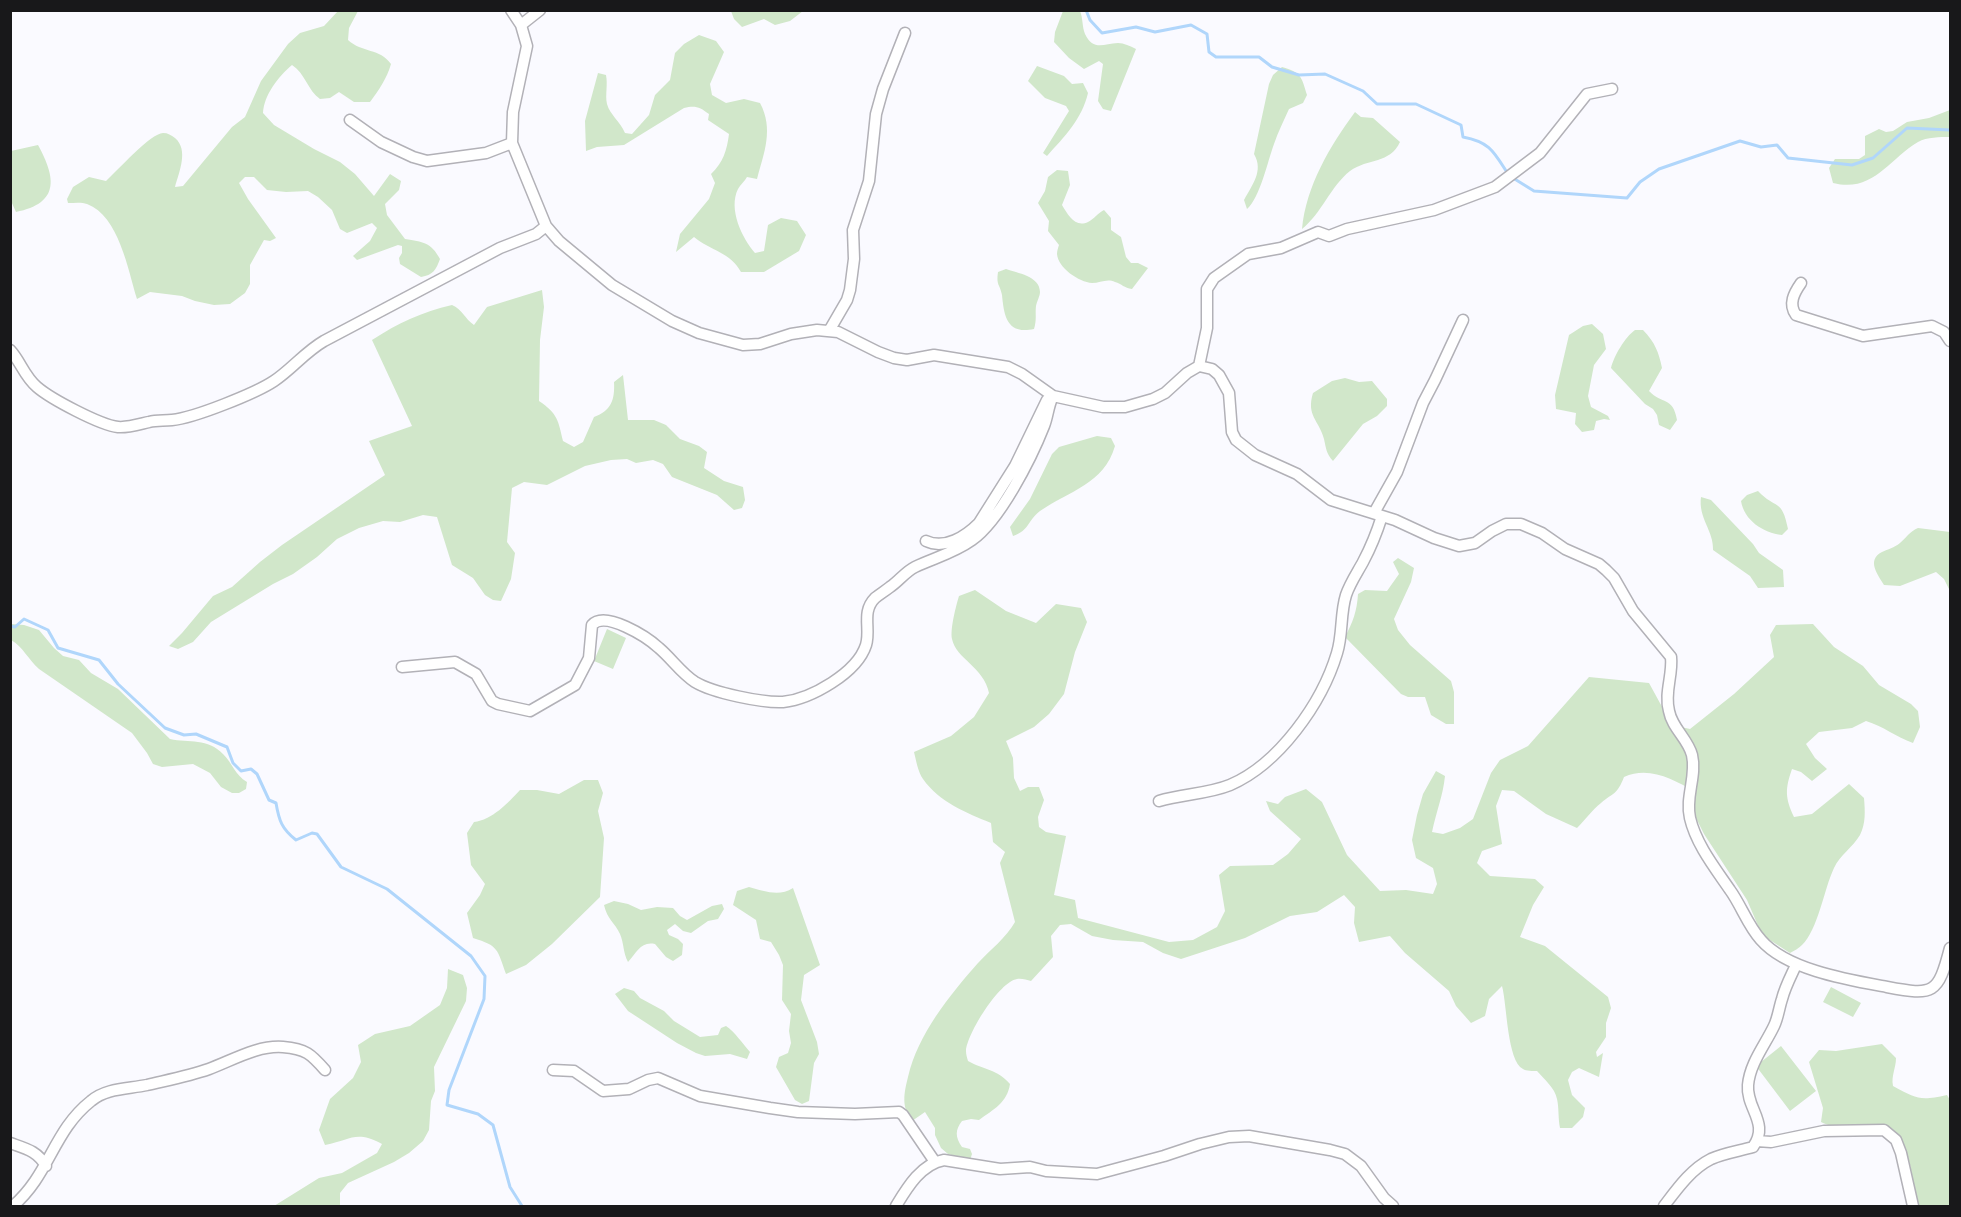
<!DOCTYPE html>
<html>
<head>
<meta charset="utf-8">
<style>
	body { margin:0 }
	#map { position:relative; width:1961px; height:1217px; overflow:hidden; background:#fafaff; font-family:Rubik,sans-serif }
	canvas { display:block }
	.frame { position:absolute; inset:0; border:12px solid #18181a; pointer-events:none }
</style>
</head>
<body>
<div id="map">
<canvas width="1961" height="1217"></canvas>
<div class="frame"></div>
</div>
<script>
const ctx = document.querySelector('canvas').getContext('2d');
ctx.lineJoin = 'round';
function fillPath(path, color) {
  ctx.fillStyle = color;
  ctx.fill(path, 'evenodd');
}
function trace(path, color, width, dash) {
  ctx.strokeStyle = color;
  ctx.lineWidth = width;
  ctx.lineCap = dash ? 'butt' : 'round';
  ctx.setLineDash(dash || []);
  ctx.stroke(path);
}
fillPath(new Path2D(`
	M338 11H358L349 28 348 40C362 53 380 48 391 64 387 78 379 90 370 102H354L339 92 330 98 320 99C308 91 305 73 292 65 278 77 264 95 263 113L274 125 314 149 340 162 355 174 374 196 390 174 401 181 399 190 385 204 387 215 405 239C423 242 431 242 440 259 436 270 433 275 421 277L400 264 399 258 402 253V246L398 245 357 260 353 256 370 241 377 228 372 223 347 233 340 229 332 210 318 197 308 191 286 192 267 190 254 177H245L239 183 248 199 276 238 270 241 264 240 250 265V284L245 293 230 304 214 305 195 301 182 296 150 292 137 299C128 270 119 216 87 204 82 202 74 203 68 203L67 199 73 187 89 177 106 181C117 171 151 133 163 133 168 133 171 135 175 138 189 150 179 172 175 187L183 186 232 127 245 117 261 81 288 44 300 33 324 26Z
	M731 11V10L803 11 790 21 775 25 764 19 742 27 734 19Z
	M1063 11H1080C1083 18 1082 27 1085 34 1093 51 1103 44 1118 43 1124 43 1130 46 1136 49L1111 111 1103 109 1098 101 1103 64 1099 61 1084 69 1069 58 1054 42 1055 32Z
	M699 35 716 41 724 52 710 84 712 95 726 103 744 99 760 103C774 129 764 153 757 179L747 177C745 181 740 185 738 189 728 209 742 238 755 253L764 251 768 225 781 218 797 221 806 235 799 251 764 272H741C730 252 711 251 694 237L676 252 680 234 709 199 715 183 711 174C723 163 727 150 729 134L708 120 709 114C700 107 695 105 684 108L624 145 597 147 586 151 585 121 598 73 606 75C608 85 605 95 607 104 610 115 620 121 625 133L632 134 649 115 655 95 670 80 675 53 684 44Z
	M1037 66 1064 76 1072 84 1083 83 1088 93C1082 119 1065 136 1047 156L1043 153 1069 111 1066 106 1045 98 1028 81Z
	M1282 67C1301 73 1301 75 1307 95L1303 103 1289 109C1284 120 1278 132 1274 144 1268 160 1260 198 1247 209L1244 200C1252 185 1264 171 1254 154L1269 84 1273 75Z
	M1950 110V137C1940 137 1927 137 1918 142 1888 160 1873 193 1833 183L1829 168 1835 159H1859L1865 155V136L1879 129 1886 132 1893 131 1907 122 1929 118Z
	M1355 112 1361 117 1373 118 1400 142C1390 164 1368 158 1350 171 1330 187 1322 213 1302 229 1306 186 1330 146 1355 112Z
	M38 145C56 178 60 203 16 212L11 201V151Z
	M1057 170 1068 171 1070 185 1062 205C1068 215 1075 228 1088 222 1094 219 1098 213 1104 210L1111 218V230L1121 237 1126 257 1131 263H1138L1148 268 1132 289C1124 288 1122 284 1115 282 1107 278 1100 283 1092 283 1079 282 1058 268 1057 254 1057 251 1058 248 1059 245L1048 231 1049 221 1038 203 1045 191 1048 177Z
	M1006 269C1017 273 1040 276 1040 292 1040 296 1037 301 1036 306 1035 314 1037 319 1034 329 1007 335 1004 316 1002 295 1000 284 996 286 998 272Z
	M542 290 544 307 540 340 539 401C558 414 558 420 563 441L574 447 583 442 594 417C611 411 615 400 614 382L623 375 628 420H654L666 425 680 439 699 446 707 452 704 468 724 481 743 487 745 500 742 508 734 510 717 495 672 477 663 464 653 460 636 463 627 459 611 460 585 466 547 485 524 482 512 488 507 542 515 553 511 579 501 601 493 600 485 595 473 578 452 565 437 517 423 515 400 522 383 521 359 528 337 539 317 557 293 574 273 584 211 622 193 642 178 649 169 646 182 633 213 596 232 587 260 562 282 545 385 475 369 441 412 426 372 340C398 323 422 312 452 305 462 309 465 319 474 325L487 307Z
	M1592 324 1603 334 1606 349 1594 365 1588 396 1591 407 1608 416 1610 420 1604 419 1596 421 1594 430 1582 432 1575 424 1576 413 1556 409 1555 395 1569 335 1583 326Z
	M1635 330H1643C1655 342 1659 353 1662 368L1649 391C1662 405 1673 396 1677 420L1670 430 1659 425 1657 415 1653 409 1645 404 1611 368C1614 356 1625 337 1635 330Z
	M1345 378 1359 382 1372 381 1387 399V406L1377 416 1363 424 1333 461C1326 453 1326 448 1324 439 1319 420 1306 416 1313 393L1332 381Z
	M1097 436 1111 438 1115 446C1104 484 1069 491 1040 511 1028 520 1029 531 1013 536L1010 527 1030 499 1052 454 1059 447Z
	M1758 491C1776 510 1782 498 1788 529L1782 535C1763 533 1744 520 1741 501L1747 495Z
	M1701 497 1711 500 1753 544 1759 553 1783 570 1784 587 1758 588 1750 576 1713 550C1714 531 1698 518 1701 497Z
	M1918 528 1950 532V591L1944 579 1936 572 1900 586 1884 585C1878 575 1866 560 1882 552 1888 549 1894 548 1900 543 1907 537 1909 532 1918 528Z
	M1398 558 1414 568 1411 582 1394 619 1398 630 1410 645 1451 681 1454 692V724H1446L1431 715 1425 697H1408L1401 694 1345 637C1353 622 1357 611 1358 594L1365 590 1387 591 1399 574 1393 562Z
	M975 590 1006 611 1036 623 1056 604 1081 608 1087 622 1075 652 1064 694 1049 714 1034 727 1006 741 1013 758 1014 778 1020 791 1028 787H1039L1044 800 1038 817 1039 827 1046 832 1066 836 1054 895 1075 900 1078 918 1169 942 1193 940 1217 927 1225 911 1219 875 1230 866 1273 865 1288 854 1301 839 1270 811 1266 801 1278 804 1285 797 1306 789 1322 802 1347 855 1380 891 1406 890 1433 894 1437 884 1433 868 1416 858 1412 840 1417 815 1423 794 1436 771 1445 776C1443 796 1436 812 1432 832L1443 834 1460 828 1473 819 1491 773 1500 760 1528 746 1589 677 1649 683 1672 725 1690 729 1734 694 1774 657 1770 635 1776 625 1813 624 1834 647 1863 666 1879 685 1911 704 1918 711 1920 727 1913 743C1896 737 1883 726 1866 721L1852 728 1819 732 1806 744 1815 758 1827 769 1812 781 1801 772 1792 769C1785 789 1785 798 1794 817L1812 814 1849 784 1864 798C1865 811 1866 823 1860 835 1853 847 1840 855 1834 868 1824 889 1818 930 1802 945 1799 948 1794 951 1790 953L1762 935 1747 900 1704 834 1693 812 1695 792C1673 779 1649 766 1624 777 1617 795 1614 792 1601 803 1592 810 1585 820 1577 828L1546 814 1514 791 1502 790 1496 806 1502 844 1482 851 1477 863 1490 876 1535 879 1544 887 1533 905 1520 937 1545 946 1608 997 1611 1008 1606 1023V1037L1596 1052 1597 1057 1603 1053 1599 1077 1579 1068 1572 1072 1568 1080 1572 1095 1585 1108 1583 1117 1572 1128H1560C1558 1118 1559 1107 1557 1099 1555 1088 1544 1079 1537 1071 1533 1071 1526 1071 1523 1069 1507 1061 1507 1004 1502 986L1489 999 1485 1016 1471 1023 1456 1006 1449 991 1405 953 1390 936 1359 942 1354 923 1355 907 1344 895 1317 912 1290 916 1245 938 1181 959 1163 953 1143 942 1113 940 1092 936 1071 924 1060 925 1051 936 1053 957 1031 981C1027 980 1021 978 1017 979 999 982 967 1034 966 1051 966 1054 967 1058 968 1061 984 1070 997 1069 1010 1084 1007 1103 994 1109 979 1120L971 1119 962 1121C955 1130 955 1137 962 1147L970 1149 972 1154 970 1160 948 1154 941 1148 935 1135V1128L925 1112 912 1121C901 1107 904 1093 908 1077 918 1034 949 996 978 963 990 950 1006 938 1015 922L1000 863 1005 852 993 842 991 823C967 813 939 802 923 779 918 772 916 760 914 752L951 736 974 717 989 693C984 667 956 659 952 639 950 629 956 606 959 596Z
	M11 624 24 625 39 630 54 648 63 656 79 660 91 673 118 689 170 739C189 743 208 738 223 754 233 764 235 775 247 782L246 789 239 793H232L221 787 210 773 193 764 162 767 153 764 147 753 132 733 39 669C28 659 23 647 11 640Z
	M607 629 626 638 613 669 594 661Z
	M584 780H598L603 793 598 811 604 838 600 897 552 944 526 965 506 974C497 949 499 946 473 938L467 913 480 895 485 884 471 865 467 833 474 822C492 820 508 803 520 790H537L559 794Z
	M749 887C764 891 779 897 793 888L820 965 804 975 801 1000 817 1042 819 1054 814 1063 809 1101 802 1104 795 1100 776 1067 779 1057 788 1053 791 1043 789 1031 791 1014 782 1000 783 965 779 955 771 942 760 939 756 920 733 905 737 891Z
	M614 901 628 904 641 910 657 907 673 908 680 916 687 920 712 906 722 904 724 909 718 919 708 921 691 933 683 931 675 924 667 930 669 935 678 939 683 944 682 955 673 961 666 957 655 944C641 941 637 952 628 962 623 953 624 943 620 934 615 923 607 919 604 905Z
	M448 969 463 975 467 988 466 1001 434 1067 435 1091 431 1101 429 1130 423 1141 409 1153 394 1162 348 1183 340 1193V1206H274L319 1178 342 1173 377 1153 382 1144C355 1130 352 1140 325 1145L319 1130 330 1099 353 1078 361 1062 358 1045 375 1034 410 1026 440 1005 447 988Z
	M1831 987 1861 1003 1853 1017 1823 1002Z
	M624 988 634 991 640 998 664 1011 674 1021 700 1037 718 1035 721 1028 726 1026C734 1031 743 1044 750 1052L747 1059 730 1054 705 1056 696 1053 677 1043 628 1011 615 994Z
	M1882 1044 1896 1058C1896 1068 1891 1076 1893 1086 1917 1099 1920 1101 1947 1095L1950 1100V1206H1917C1913 1185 1910 1127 1882 1125 1875 1124 1866 1126 1858 1126 1847 1127 1832 1128 1821 1122L1823 1108 1809 1062 1819 1050 1836 1051Z
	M1781 1046 1816 1091 1790 1111 1756 1066Z`), '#d1e7ca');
trace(new Path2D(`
	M1086 10 1090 20 1102 33 1136 27 1155 32 1191 25 1207 34 1209 52 1216 57H1259L1272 67 1299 75 1325 74 1363 91 1377 104H1416L1461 125 1463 137C1490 142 1494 152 1508 174
	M1513 178 1534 191 1627 198 1640 182 1659 169 1740 141 1761 147 1777 145 1788 158 1852 165 1873 158 1907 128 1950 130
	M10 626 15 627 24 619 48 630 58 648 99 660 118 684 165 728 184 735 196 734 227 747 233 763 241 771 251 769 257 774 269 800 276 803C279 821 282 829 296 840L312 833 317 834 341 867 387 889 471 956 485 976 484 999 449 1090 447 1105 478 1114 493 1125 510 1187 522 1206`), '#b0d6fb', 3);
const minor = new Path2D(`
	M511 10 521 25 527 46 513 112 512 143 546 226 559 241 612 285 672 321 699 333 743 345 760 344 791 334 817 330 838 332 878 352 894 358 907 360 934 355 1008 367 1022 374 1053 396 1103 407H1125L1153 399 1165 393 1187 373 1199 366 1212 369 1219 375 1229 393 1232 432 1236 440 1255 455 1297 474 1331 500 1395 520 1434 538 1459 546 1475 543 1492 531 1506 524H1521L1542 533 1565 549 1599 564 1606 570 1614 578 1633 611 1671 657C1673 675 1664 693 1669 711 1672 728 1688 739 1692 755 1697 776 1685 797 1690 818 1696 844 1715 868 1730 890 1741 905 1748 926 1761 940 1787 970 1849 980 1887 987 1934 996 1938 994 1950 948
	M521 25 540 10
	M350 120 381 142 413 157 427 161 486 153 512 143
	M1801 283C1794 293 1788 304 1796 315L1863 336 1932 326 1944 332 1950 341
	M829 331 847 300 850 290 854 259 853 230 869 181 876 114 883 89 905 33
	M10 350C21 362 24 376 37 387 51 399 100 425 118 427 127 428 140 424 149 422 157 420 164 421 172 420 194 418 256 393 274 381 292 369 305 352 324 341L500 248 536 234 546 226
	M1199 366 1207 328V289L1214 278 1248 254 1281 248 1318 232 1329 236 1347 229 1434 210 1495 187 1540 153 1587 94 1612 89
	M1374 513 1397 472 1423 403 1435 380 1463 320
	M926 541C945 550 966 536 979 523L1015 466 1047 400
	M402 667 455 662 476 674 492 701 498 704 530 711 575 685 589 658 592 625C605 610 647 637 659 648 672 659 681 673 695 682 713 693 763 703 783 702 811 699 857 673 866 645 871 629 861 612 875 598 880 594 885 591 890 587 899 581 905 572 915 567 934 558 954 553 972 540 1000 520 1031 459 1044 426 1048 416 1048 406 1053 396
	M1159 801C1182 794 1208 794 1230 785 1279 764 1322 703 1337 653 1343 634 1340 614 1346 595 1350 583 1357 573 1363 562 1371 547 1377 532 1382 516
	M553 1070 574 1071 603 1091 629 1089 648 1080 658 1078 700 1096 770 1108 798 1112 855 1114 899 1112 903 1115 935 1162
	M1757 1141 1771 1142 1824 1131 1884 1130 1896 1140 1901 1153 1913 1206
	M10 1143C27 1149 37 1151 46 1166
	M13 1206C50 1174 53 1131 91 1101 106 1088 128 1089 147 1085 168 1080 189 1076 209 1069 233 1060 258 1045 283 1047 306 1049 311 1054 325 1070
	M896 1206C907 1188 921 1164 944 1160L1000 1169 1030 1167 1046 1171 1097 1174 1164 1156 1200 1144 1229 1137 1249 1136 1330 1150 1345 1154 1361 1166 1384 1198 1393 1206
	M1664 1206C1677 1189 1691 1169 1711 1159 1724 1153 1739 1151 1753 1147 1770 1123 1746 1109 1748 1085 1750 1063 1765 1045 1774 1026 1778 1018 1779 1008 1782 999 1785 987 1791 976 1796 965`);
trace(minor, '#b2b1b7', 13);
trace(minor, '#fff', 10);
</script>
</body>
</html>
